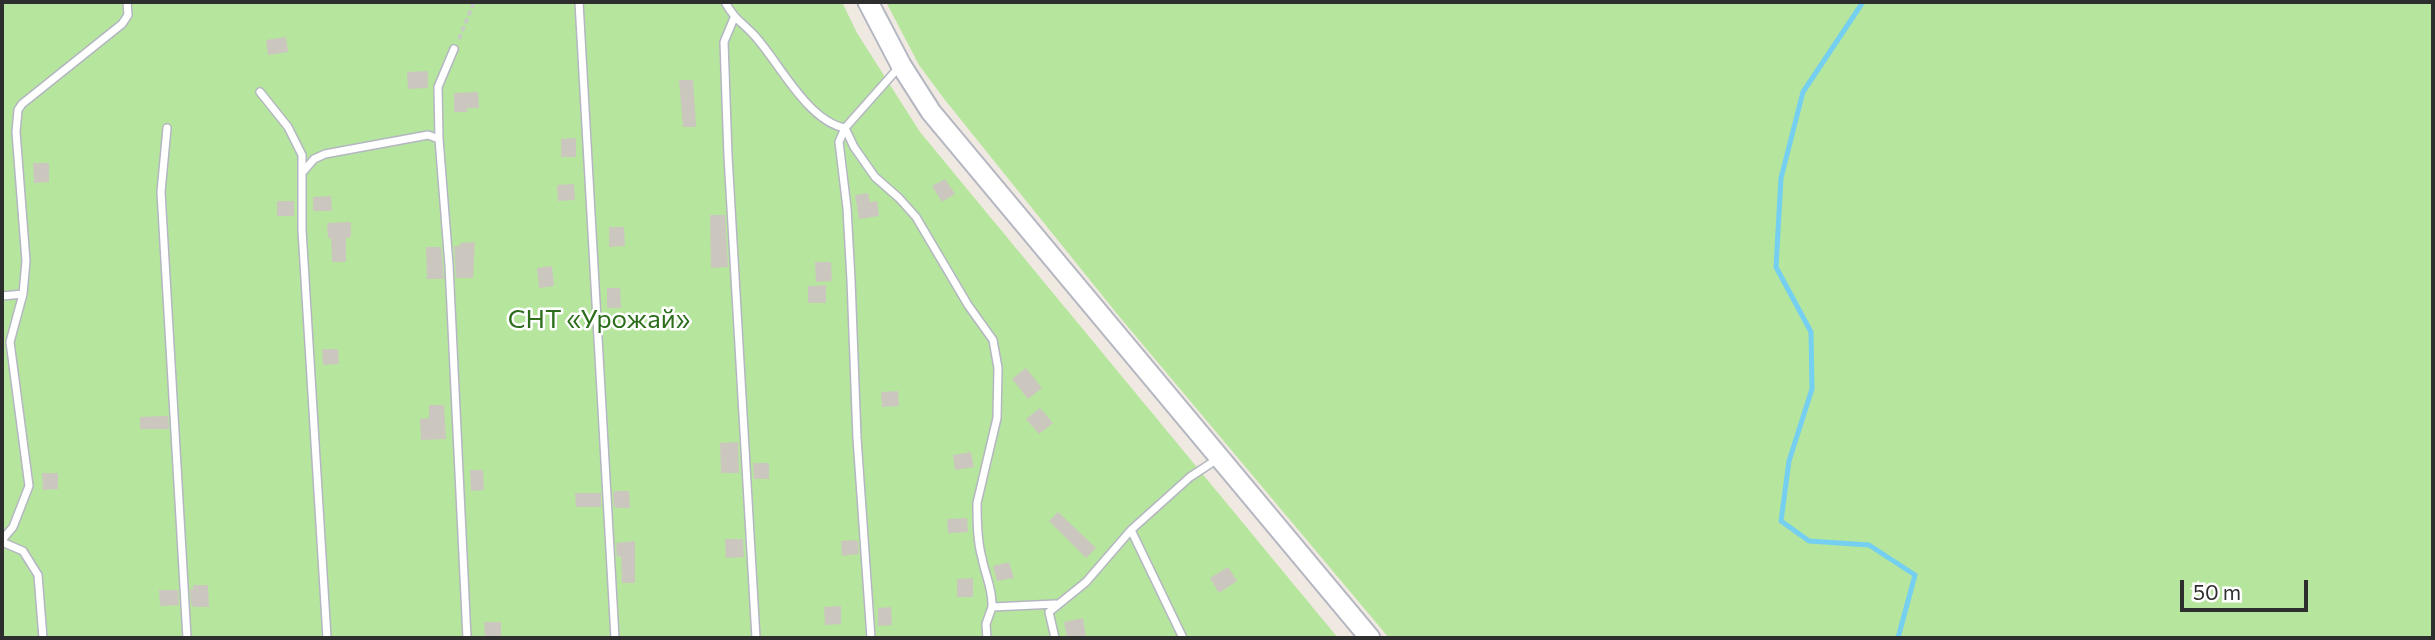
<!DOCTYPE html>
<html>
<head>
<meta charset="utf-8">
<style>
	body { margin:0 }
	#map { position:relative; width:2435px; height:640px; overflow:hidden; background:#efe9e1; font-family:Commissioner,sans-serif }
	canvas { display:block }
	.frame { position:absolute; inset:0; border:4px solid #2e2e2e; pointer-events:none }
	.scale { position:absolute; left:2180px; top:580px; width:128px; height:32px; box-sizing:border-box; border:4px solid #2e2e2e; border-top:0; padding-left:9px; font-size:21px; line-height:24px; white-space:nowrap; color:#2e2e2e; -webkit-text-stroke:5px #fff; paint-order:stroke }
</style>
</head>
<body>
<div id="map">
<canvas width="2435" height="640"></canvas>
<div class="frame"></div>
<div class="scale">50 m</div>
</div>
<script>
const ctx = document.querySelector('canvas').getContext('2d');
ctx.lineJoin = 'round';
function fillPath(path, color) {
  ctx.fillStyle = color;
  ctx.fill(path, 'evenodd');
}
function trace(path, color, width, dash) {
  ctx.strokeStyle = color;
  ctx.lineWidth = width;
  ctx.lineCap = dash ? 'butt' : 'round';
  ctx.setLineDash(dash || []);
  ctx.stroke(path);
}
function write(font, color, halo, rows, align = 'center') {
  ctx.font = font + ' Commissioner,sans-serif';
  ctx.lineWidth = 5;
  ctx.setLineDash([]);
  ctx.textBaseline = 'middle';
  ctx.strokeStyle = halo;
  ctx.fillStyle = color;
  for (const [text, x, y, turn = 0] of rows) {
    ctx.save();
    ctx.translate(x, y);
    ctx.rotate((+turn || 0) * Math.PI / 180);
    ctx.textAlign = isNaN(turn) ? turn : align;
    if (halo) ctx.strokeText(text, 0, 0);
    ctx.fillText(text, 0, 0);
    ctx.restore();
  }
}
fillPath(new Path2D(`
	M2 2H842L857 33 920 132 1338 638H2Z
	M886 2H2433V638H1389L1118 315 945 100 919 65Z`), '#b6e59e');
trace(new Path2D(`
	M1863 2 1803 92 1781 178 1776 267 1811 332 1812 389 1789 461 1781 521 1809 541 1869 545 1915 575 1898 638`), '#75cff0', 5);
fillPath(new Path2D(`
	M286 37 288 52 268 55 266 40Z
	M428 71V88L408 89 407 72Z
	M679 80H693L696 127H683Z
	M478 92 479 108H467L468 112H454V93Z
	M576 138V157H561V139Z
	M33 163H49V182L34 183Z
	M945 179 955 194 942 202 932 186Z
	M574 184 575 200 558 201 557 185Z
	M868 193 870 202 877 201 879 216 859 219 855 195Z
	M331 196 332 211H313V197Z
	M277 201H294V216H277Z
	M710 215H725L728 267 711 268Z
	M351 222V237L346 238V262H332L331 238H328L327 223Z
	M609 227H624L625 246 609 247Z
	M475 242 473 278H456L454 246H460V243Z
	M426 247H441L444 279H427Z
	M815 262H831L832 281 816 282Z
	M552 266 554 286 539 288 537 268Z
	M826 285V303H808V286Z
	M607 288H620L621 308H607Z
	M322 349H338L339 364 323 365Z
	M1026 368 1042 388 1028 399 1012 379Z
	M898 391 899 406 882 407 881 392Z
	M429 405H444L446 439 421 440 420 419 429 418Z
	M1040 408 1053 423 1039 434 1026 419Z
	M165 416H168L169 429H140V417Z
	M738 442 739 473H721L720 443Z
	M971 452 974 467 955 470 953 455Z
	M753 463H769V479H754Z
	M470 470H483L484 490 471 491Z
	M42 473H58V489L43 490Z
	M615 491H629L630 508H616L614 506 613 493Z
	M575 493H601V507H576Z
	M1058 512 1096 548 1086 558 1049 521Z
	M967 518 968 532 948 533 947 519Z
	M725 539H743L744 557 726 558Z
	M855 540 858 541 859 554 842 556 841 541Z
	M635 541V583H622L621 556 617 557 616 543Z
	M1009 562 1014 578 997 581 993 566Z
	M1228 567 1237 581 1219 593 1210 578Z
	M973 578V597H957V579Z
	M193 585H208L209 607H194L191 605 190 589H193Z
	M159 590H178L179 605 160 606Z
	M841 606V624L825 625 824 607Z
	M891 607 892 625 878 626V608Z
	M1083 618 1086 636 1067 638 1064 622Z
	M484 622H501V638H485Z`), '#cbc7bf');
const lane = new Path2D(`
	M579 2 615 638
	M725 2C735 20 741 21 754 35 779 62 807 121 845 128L839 142 847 208 851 280 857 438 871 638
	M734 18 724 42 728 156 756 638
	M454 49 438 87 439 139 449 265 467 638
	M900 66 845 128 854 147 875 177 899 198 916 217 968 305 993 340 998 368 997 418 977 503C977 520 977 541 982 558 985 575 993 589 992 607
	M260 92 288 127 302 155V173
	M167 128 161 192 187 638
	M2 296 23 294
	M2 540 13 527 29 486 10 342 23 294 26 261 16 132 18 110 22 104 122 24 128 15 127 2
	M2 542 23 551 38 575 43 638
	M327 638 302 230V173L314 159 325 154 428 135 439 139
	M987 638 986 624 992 607 1056 604
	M1055 638 1049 612 1086 582 1131 530
	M1183 638 1131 530 1190 477 1219 458`);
const secondary = new Path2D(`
	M868 2 901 65 931 112 1370 638`);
trace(lane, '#b4b7c1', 10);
trace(secondary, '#b4b7c1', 23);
trace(new Path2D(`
	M459 39 474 2`), '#c9c9c9', 3.5, [5, 3.5]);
trace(lane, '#fff', 7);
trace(secondary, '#fff', 19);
write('26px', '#2c6e1b', '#fff', [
	["СНТ «Урожай»",599,319]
]);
</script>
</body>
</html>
